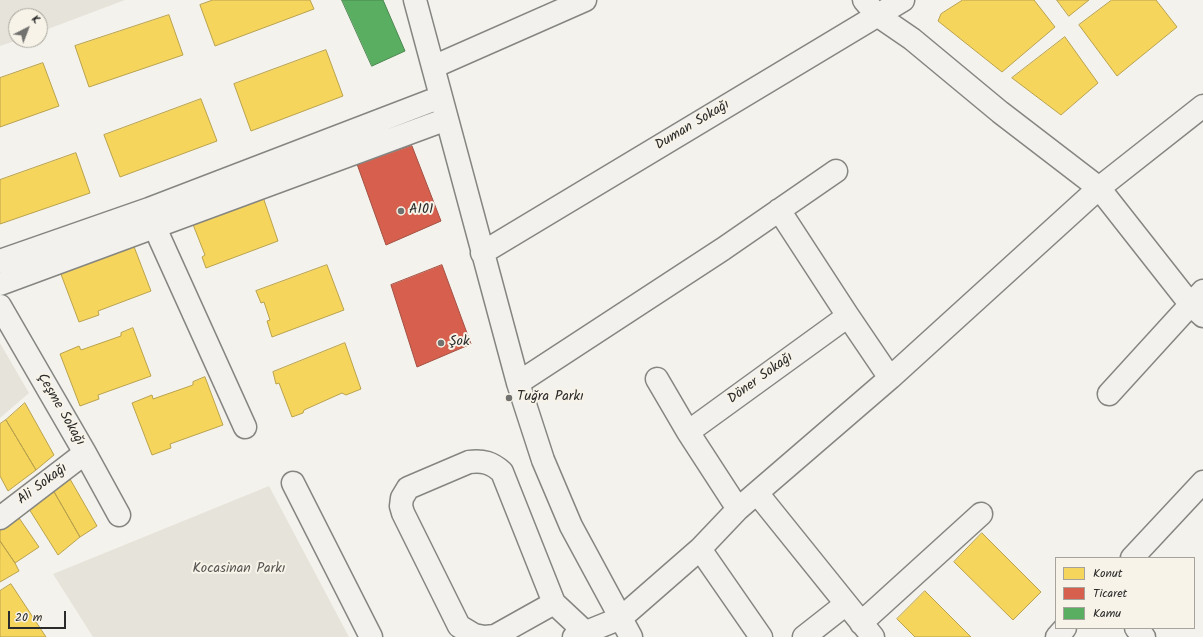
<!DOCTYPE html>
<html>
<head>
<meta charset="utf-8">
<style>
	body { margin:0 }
	#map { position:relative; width:1203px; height:637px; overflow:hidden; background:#f4f2ec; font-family:Kalam,sans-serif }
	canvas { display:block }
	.legend { position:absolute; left:1055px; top:557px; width:140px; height:72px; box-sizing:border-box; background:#f7f3e8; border:1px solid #a5a39c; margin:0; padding:5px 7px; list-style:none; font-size:12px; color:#2b2b2b }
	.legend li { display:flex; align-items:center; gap:8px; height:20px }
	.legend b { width:20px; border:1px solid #a5a39c }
	.north { position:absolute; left:8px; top:8px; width:40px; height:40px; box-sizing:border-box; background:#f7f3e8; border:1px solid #a5a39c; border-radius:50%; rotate:42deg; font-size:11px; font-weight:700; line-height:16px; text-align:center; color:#2b2b2b }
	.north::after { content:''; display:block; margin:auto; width:14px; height:18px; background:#71716f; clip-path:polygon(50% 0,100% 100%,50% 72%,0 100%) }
	.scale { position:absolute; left:8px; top:611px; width:58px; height:18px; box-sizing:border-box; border:2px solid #2b2b2b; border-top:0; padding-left:5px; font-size:12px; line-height:14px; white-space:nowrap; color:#2b2b2b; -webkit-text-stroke:3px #f7f3e8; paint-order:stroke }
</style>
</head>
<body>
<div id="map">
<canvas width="1203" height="637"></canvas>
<ul class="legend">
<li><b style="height:11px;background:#f6d55c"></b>Konut</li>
<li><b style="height:11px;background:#d6604d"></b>Ticaret</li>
<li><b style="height:11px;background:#5aae61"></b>Kamu</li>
</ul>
<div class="north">K</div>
<div class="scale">20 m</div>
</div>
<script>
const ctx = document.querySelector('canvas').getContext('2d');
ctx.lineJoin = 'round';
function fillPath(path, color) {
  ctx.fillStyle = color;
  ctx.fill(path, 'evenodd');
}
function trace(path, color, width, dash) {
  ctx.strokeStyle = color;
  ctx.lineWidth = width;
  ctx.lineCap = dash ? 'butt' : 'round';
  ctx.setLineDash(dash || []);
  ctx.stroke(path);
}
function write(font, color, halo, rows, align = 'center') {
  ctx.font = font + ' Kalam,sans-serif';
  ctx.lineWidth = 4;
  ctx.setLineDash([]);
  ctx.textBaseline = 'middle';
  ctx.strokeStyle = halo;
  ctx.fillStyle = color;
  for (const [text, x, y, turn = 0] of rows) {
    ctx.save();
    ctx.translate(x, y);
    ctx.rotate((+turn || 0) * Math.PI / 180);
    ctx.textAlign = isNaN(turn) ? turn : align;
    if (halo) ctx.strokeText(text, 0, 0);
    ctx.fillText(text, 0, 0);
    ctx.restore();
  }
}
fillPath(new Path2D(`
	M0 0H125L40 32V16H16V40H18L0 46Z
	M0 343 29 393 0 418Z
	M269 486 349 637H93L53 574Z`), '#e6e3da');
const homes = new Path2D(`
	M213 0H310L314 9 215 46 200 5Z
	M963 0H1034L1055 27 1002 72 938 21 941 14Z
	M1057 0H1089L1069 16Z
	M1112 0H1156L1177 27 1117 76 1079 25Z
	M169 15 183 55 89 87 75 46Z
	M1065 37 1098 83 1061 115 1012 78Z
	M326 50 343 96 251 131 234 84Z
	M43 63 59 106 0 127V78Z
	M201 99 217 141 120 177 104 135Z
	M76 153 90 193 0 224V180Z
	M262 194 278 241 206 268 202 257 205 255 192 222Z
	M133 244 151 291 98 311 99 315 79 322 59 269 79 262 80 266 120 251V248Z
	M327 265 344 310 272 337 267 321 270 320 264 302 261 303 256 291Z
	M133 328 151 376 98 395 99 399 80 406 60 354 79 346 81 350 121 336V333Z
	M345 343 361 389 346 395 342 393 304 410 303 413 292 417 279 383 276 384 273 372Z
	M205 377 223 425 170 444 171 448 152 455 132 403 152 395 153 399 193 385V382Z
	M25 403 54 455 36 470 6 420Z
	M6 420 36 470 8 491 0 476V424Z
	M70 479 97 526 80 537 53 490Z
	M53 490 80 537 58 555 29 509Z
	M17 515 39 547 15 563 0 541V528Z
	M982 533 1041 592 1013 620 954 562Z
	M0 541 15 563 19 571 0 582Z
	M11 584 46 637H0V591Z
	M925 591 971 637H915L897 619Z`);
fillPath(homes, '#f6d55c');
trace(homes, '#b9a24d', 1);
const shops = new Path2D(`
	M412 146 441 221 386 245 357 164Z
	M442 265 471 344 417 367 391 285Z`);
fillPath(shops, '#d6604d');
trace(shops, '#a35043', 1);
const public = new Path2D(`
	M342 0H383L405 51 372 66Z`);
fillPath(public, '#5aae61');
trace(public, '#4c8751', 1);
const minor = new Path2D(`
	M415 0 518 383 543 460 571 526 631 637
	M864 0 877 15 912 39 1000 112 1099 188 1191 305 1203 316
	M433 67 585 0
	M779 210 848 316
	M151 215 160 239 245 427
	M482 253 903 0
	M0 261 149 209 441 97
	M0 284 447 119
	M0 306 85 453 119 515
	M657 379 688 432
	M518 383 723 249 836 171
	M1109 394 1203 291
	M293 483 371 637
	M757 493 873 637
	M738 509 688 432 848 316 890 378
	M0 518 85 453
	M700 549 761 637
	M1132 558 1203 482
	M861 623 981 514
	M1136 628 1144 637
	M484 637 474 635 459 626 403 513 401 506 402 498 408 488 469 462C483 460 492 463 502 472L554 603 585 632
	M485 637 495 636 554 603
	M574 637 621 618 700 549 738 509 890 378 1099 188 1203 106
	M804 637 846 604
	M1057 637 1065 628`);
trace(minor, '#858582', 25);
trace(minor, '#f2f1ed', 22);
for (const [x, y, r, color] of [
	[401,211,4,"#71716f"],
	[441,343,4,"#71716f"],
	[509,398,4,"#71716f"]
]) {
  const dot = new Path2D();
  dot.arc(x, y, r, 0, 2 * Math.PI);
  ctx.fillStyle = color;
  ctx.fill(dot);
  trace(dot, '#f7f3e8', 1.5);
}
write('14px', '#2b2b2b', '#f7f3e8', [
	["Duman Sokağı",693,126,-31],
	["Döner Sokağı",761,379,-36],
	["Çeşme Sokağı",60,410,60],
	["Ali Sokağı",43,485,-37]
]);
write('14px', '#2b2b2b', '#f7f3e8', [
	["A101",409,211],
	["Şok",449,343],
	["Tuğra Parkı",517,398]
], 'left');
write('14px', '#575653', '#f7f3e8', [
	["Kocasinan Parkı",239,570]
]);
</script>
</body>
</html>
